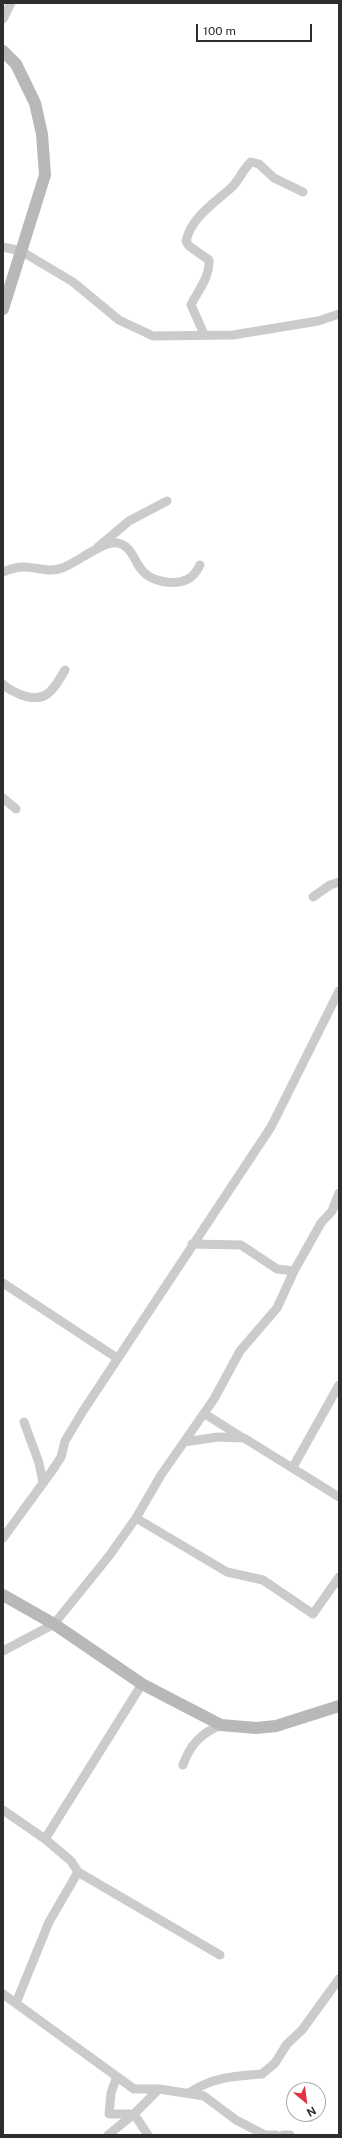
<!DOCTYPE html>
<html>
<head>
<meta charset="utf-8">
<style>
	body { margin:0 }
	#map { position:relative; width:342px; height:2138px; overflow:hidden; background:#fff; font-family:"Public Sans",sans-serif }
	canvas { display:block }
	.frame { position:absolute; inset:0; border:4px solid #2e2e2e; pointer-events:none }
	.north { position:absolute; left:286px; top:2082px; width:40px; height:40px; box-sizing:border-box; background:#fff; border:1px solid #ababab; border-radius:50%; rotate:151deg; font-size:11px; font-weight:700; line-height:16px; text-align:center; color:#2e2e2e }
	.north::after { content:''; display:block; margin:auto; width:14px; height:18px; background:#e33241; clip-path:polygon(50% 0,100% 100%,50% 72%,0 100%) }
	.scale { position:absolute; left:196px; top:24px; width:116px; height:18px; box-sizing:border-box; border:2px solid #2e2e2e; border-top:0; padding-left:5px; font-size:12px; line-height:14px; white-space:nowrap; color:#2e2e2e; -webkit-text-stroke:3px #fff; paint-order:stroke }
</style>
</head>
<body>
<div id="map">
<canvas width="342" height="2138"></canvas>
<div class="frame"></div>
<div class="north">N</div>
<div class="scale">100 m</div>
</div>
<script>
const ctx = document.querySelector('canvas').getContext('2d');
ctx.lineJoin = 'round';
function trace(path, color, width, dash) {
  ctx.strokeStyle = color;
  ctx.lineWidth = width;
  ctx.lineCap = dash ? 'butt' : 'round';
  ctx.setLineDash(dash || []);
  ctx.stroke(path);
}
trace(new Path2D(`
	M3 19 11 3
	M3 247 21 251 73 282 119 320 153 336 233 335 318 321 339 314
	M204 334 191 305C198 290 210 278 209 260L189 246 186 241C191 217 216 202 232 187 240 179 243 169 251 162L259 164 274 178 303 192
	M98 547 129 521 167 501
	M3 572C10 569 16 567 24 567 37 567 49 573 62 568 77 563 102 541 117 543 131 545 134 560 141 569 150 582 175 586 188 579 194 576 197 571 200 565
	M3 684C7 689 13 691 19 694 45 705 53 691 65 670
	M3 798 16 809
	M313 897 330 885 339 882
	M192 1244 241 1245 277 1269 294 1271
	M3 1283 117 1358
	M205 1414 243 1438
	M24 1422 39 1463 43 1482
	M184 1442 218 1437 244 1438 339 1497
	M293 1467 339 1385
	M136 1518 227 1572 263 1580 313 1614 339 1577
	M3 1538 54 1468 61 1457 65 1441 83 1411 271 1127 339 991
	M3 1651 54 1624 109 1556 136 1518 161 1475 214 1399 240 1351 277 1308 294 1271 321 1223 332 1211 339 1193
	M183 1765C190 1745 201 1733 221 1725
	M3 1810 45 1839 142 1684
	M45 1839 71 1861 78 1872 220 1955
	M3 1994 134 2089H159L204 2096 236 2120 265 2135
	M16 2003 49 1922 78 1872
	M116 2079 111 2093 109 2114H134L148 2135
	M189 2093C212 2077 235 2076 262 2074L275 2063 287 2044 302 2030 339 1979
	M108 2135 134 2114 159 2089
	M264 2135H276
	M283 2135H290`), '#cbcbcb', 9);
trace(new Path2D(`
	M3 51 16 64 35 103 42 134 45 175 3 309
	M3 1595 54 1624 142 1684 221 1725 256 1728 276 1726 339 1706`), '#b8b8b8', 12);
</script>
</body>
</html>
